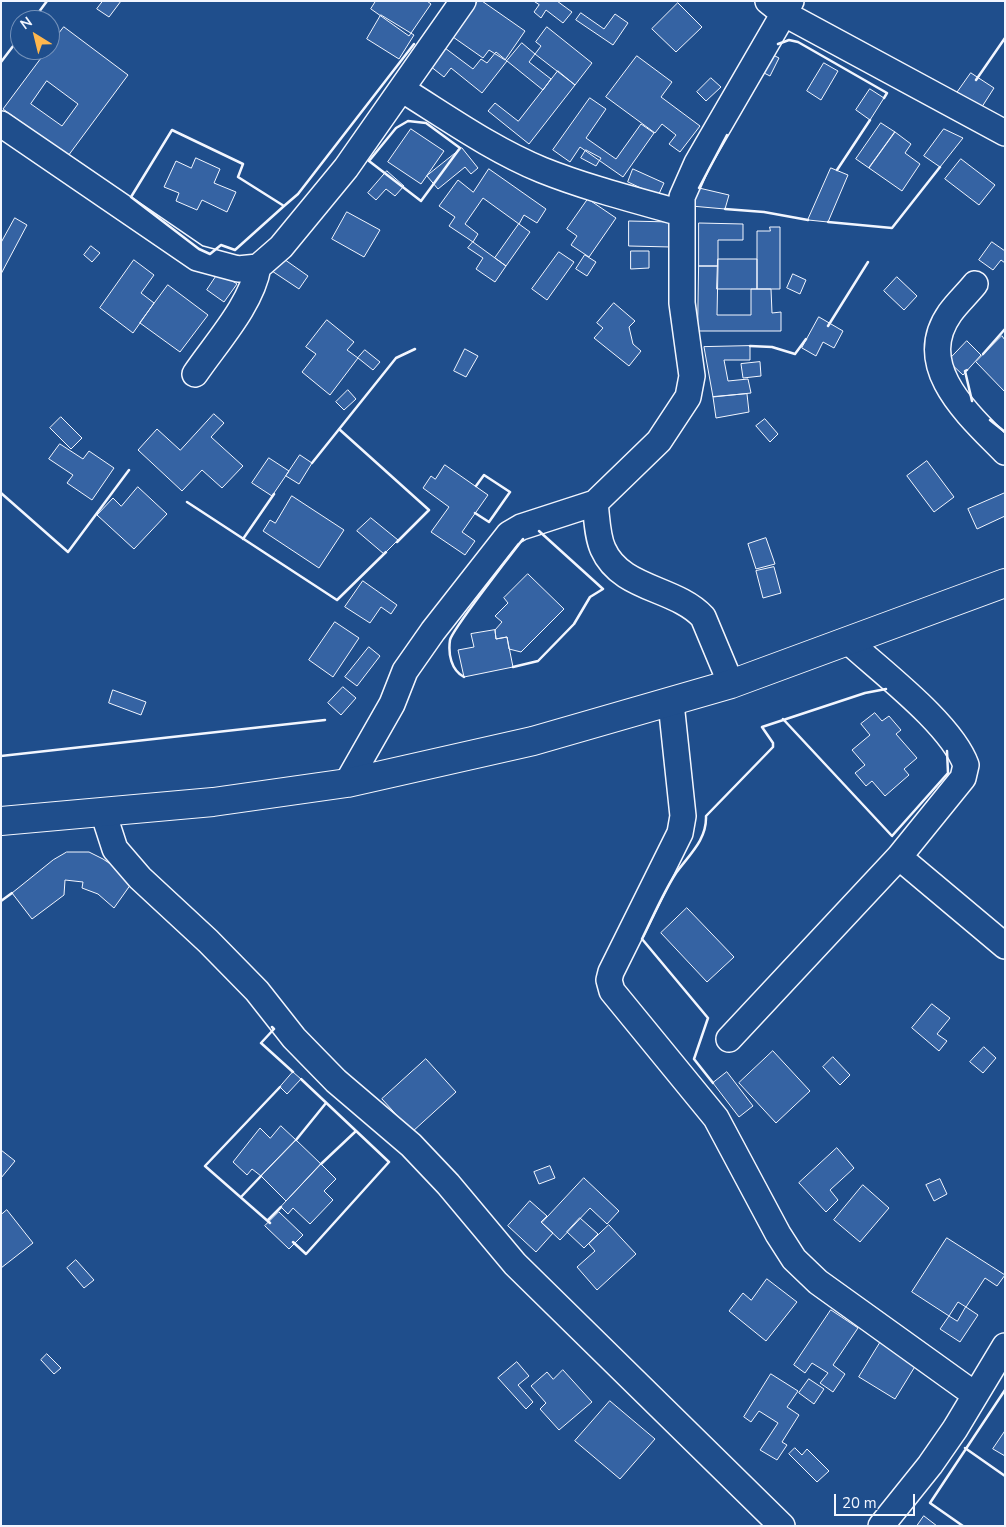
<!DOCTYPE html>
<html>
<head>
<meta charset="utf-8">
<style>
	body { margin:0 }
	#map { position:relative; width:1006px; height:1527px; overflow:hidden; background:#1f4e8c; font-family:"Nunito Sans",sans-serif }
	canvas { display:block }
	.frame { position:absolute; inset:0; border:2px solid #f2f6ff; pointer-events:none }
	.north { position:absolute; left:10px; top:10px; width:50px; height:50px; box-sizing:border-box; background:#1f4e8c; border:1px solid #7391ba; border-radius:50%; rotate:324deg; font-size:14px; font-weight:700; line-height:20px; text-align:center; color:#f2f6ff }
	.north::after { content:''; display:block; margin:auto; width:18px; height:22px; background:#ffb74d; clip-path:polygon(50% 0,100% 100%,50% 72%,0 100%) }
	.scale { position:absolute; left:834px; top:1494px; width:81px; height:22px; box-sizing:border-box; border:2px solid #f2f6ff; border-top:0; padding-left:6px; font-size:15px; line-height:18px; white-space:nowrap; color:#f2f6ff; -webkit-text-stroke:4px #1f4e8c; paint-order:stroke }
</style>
</head>
<body>
<div id="map">
<canvas width="1006" height="1527"></canvas>
<div class="frame"></div>
<div class="north">N</div>
<div class="scale">20 m</div>
</div>
<script>
const ctx = document.querySelector('canvas').getContext('2d');
ctx.lineJoin = 'round';
function fillPath(path, color) {
  ctx.fillStyle = color;
  ctx.fill(path, 'evenodd');
}
function trace(path, color, width, dash) {
  ctx.strokeStyle = color;
  ctx.lineWidth = width;
  ctx.lineCap = dash ? 'butt' : 'round';
  ctx.setLineDash(dash || []);
  ctx.stroke(path);
}
const building = new Path2D(`
	M103 1H121L109 17 97 9Z
	M376 1H427L431 4 409 36 371 9Z
	M478 1H482L525 31 505 60 489 50 483 58 453 37Z
	M534 1H557L572 12 563 23 546 10 541 18 534 12 539 5Z
	M678 3 702 27 676 52 652 29Z
	M581 13 604 29 615 14 628 23 613 45 576 20Z
	M381 15 414 35 399 59 367 39Z
	M64 27 128 75 68 156 3 109 47 50H50V45ZM47 81 78 104 62 126 31 104Z
	M547 27 592 63 575 85 535 54 541 46 536 42Z
	M522 43 535 54 529 62 551 79 543 90 507 61Z
	M445 48 473 69 481 59 487 63 496 52 507 61 482 93 451 68 444 77 430 66Z
	M769 53 779 58 770 76 760 71Z
	M637 56 672 82 661 97 700 126 680 152 669 144 676 135 662 124 655 133 606 97Z
	M824 63 838 71 821 100 807 91Z
	M558 71 575 85 529 144 488 111 495 103 518 121Z
	M971 73 994 88 978 113 954 97Z
	M711 78 721 87 706 101 697 92Z
	M870 89 884 98 870 120 856 110Z
	M590 98 606 109 586 138 616 159 641 124 654 133 623 177 580 147 570 162 553 150Z
	M881 123 895 132 869 168 856 159Z
	M411 129 444 151 421 184 388 162Z
	M944 129 963 138 940 167 924 156Z
	M895 132 911 144 905 153 920 164 902 191 869 168Z
	M462 148 478 168 471 174 465 167 438 189 427 176Z
	M586 150 601 158 596 166 581 158Z
	M196 158 220 169 214 183 236 192 227 212 202 200 197 210 176 201 179 193 164 187 176 161 191 168Z
	M961 159 995 185 979 205 945 179Z
	M831 168 848 175 828 222 808 220Z
	M489 169 546 209 537 223 524 215 519 224 483 198 465 224 478 234 473 242 449 226 455 217 439 206 458 180 473 192Z
	M633 169 664 183 658 196 628 182Z
	M387 171 404 186 395 196 386 189 376 200 368 193Z
	M699 188 729 195 725 209 691 206Z
	M588 199 616 218 589 257 571 245 577 236 567 229Z
	M347 212 380 230 364 257 332 239Z
	M15 218 27 225 1 274V243Z
	M629 221 671 222V247L629 246Z
	M699 223 743 224V240H718V266H699Z
	M519 224 530 232 506 266 495 258Z
	M770 227H780V289H757V231H770Z
	M473 242 506 266 495 282 476 269 483 258 468 248Z
	M992 242 1005 251V263L1001 260 993 270 979 260Z
	M91 246 100 253 92 262 84 255Z
	M631 251H649V268L631 269Z
	M559 252 574 262 547 300 532 289Z
	M585 255 596 262 587 276 576 269Z
	M281 257 308 276 299 289 272 271Z
	M718 259H757V289H717Z
	M134 260 154 275 141 293 154 303 133 333 100 308Z
	M699 266H718L717 315H751V289H771L772 313 781 312V331H698Z
	M219 272 237 284 224 302 207 290Z
	M793 274 806 280 800 294 787 288Z
	M897 277 917 296 904 310 884 291Z
	M168 285 208 315 180 352 140 323Z
	M614 303 635 321 629 327 633 344 641 351 629 366 594 338 603 328 597 323Z
	M819 317 843 331 834 348 823 342 816 356 802 348Z
	M327 320 354 342 347 350 358 358 330 395 302 372 316 354 306 347Z
	M1002 336 1005 340V392L976 362Z
	M967 341 981 355 963 375 948 361Z
	M750 346V360H724L728 381 748 379 751 393 713 397 704 347Z
	M465 349 478 356 466 377 454 371Z
	M365 350 380 362 373 370 358 358Z
	M760 362 761 376 743 378 741 364Z
	M348 390 356 399 344 410 336 402Z
	M747 394 749 412 716 418 713 397Z
	M214 414 224 423 211 437 243 466 222 488 202 470 182 491 138 450 157 429 180 450Z
	M61 417 82 438 71 449 50 428Z
	M765 419 778 434 770 442 756 426Z
	M60 444 83 459 89 451 114 468 92 500 67 483 73 475 49 459Z
	M300 455 312 463 299 484 286 476Z
	M269 458 289 471 272 496 252 483Z
	M927 461 954 497 934 512 907 476Z
	M445 465 488 495 462 532 475 541 465 555 431 532 449 507 423 488 431 476 435 479Z
	M138 487 167 514 134 549 97 515 113 498 121 506Z
	M1005 493V516L977 529 968 509Z
	M292 496 344 530 319 568 263 531 270 520 275 523Z
	M371 518 398 540 384 554 357 531Z
	M766 538 775 564 756 569 748 544Z
	M774 567 781 593 763 598 756 571Z
	M528 574 564 609 521 652 509 649 507 637 496 639 495 630 502 622 495 616 508 603 504 598Z
	M363 581 397 605 391 614 381 607 370 623 345 607Z
	M335 622 359 638 333 677 309 660Z
	M495 630 496 639 507 637 513 667 464 677 458 650 474 647 471 634Z
	M369 647 380 656 357 686 345 677Z
	M343 687 356 698 341 715 328 703Z
	M113 690 146 702 141 715 109 703Z
	M875 713 882 721 889 716 901 730 896 734 917 758 904 769 909 775 885 796 872 781 866 786 855 773 865 765 852 750 870 735 861 724Z
	M67 852H89L103 859 118 869 131 884 114 908 98 894 82 888 83 882 65 880 64 895 32 919 12 893 53 860Z
	M687 908 734 957 707 982 661 933Z
	M932 1004 950 1018 937 1034 947 1041 939 1051 912 1028Z
	M984 1047 996 1058 983 1073 970 1062Z
	M773 1051 810 1091 776 1123 739 1083Z
	M833 1057 850 1075 840 1085 823 1067Z
	M426 1059 456 1092 412 1132 382 1099Z
	M293 1072 301 1079 287 1094 280 1087Z
	M727 1072 753 1106 739 1117 713 1083Z
	M281 1126 296 1140 261 1176 252 1169 247 1175 233 1162 260 1128 270 1138Z
	M296 1140 321 1164 286 1201 261 1176Z
	M837 1148 854 1168 830 1190 838 1200 826 1212 799 1183Z
	M1 1150 15 1161 1 1178Z
	M321 1164 336 1179 324 1191 333 1200 310 1224 293 1208 288 1214 281 1207Z
	M550 1166 555 1178 539 1184 534 1172Z
	M584 1178 619 1211 607 1224 590 1208 560 1240 542 1223Z
	M940 1179 947 1194 934 1201 926 1185Z
	M863 1185 889 1208 860 1242 834 1220Z
	M530 1201 547 1216 541 1222 553 1233 536 1252 508 1226Z
	M7 1210 33 1243 1 1268V1215Z
	M279 1212 303 1235 289 1249 265 1226Z
	M580 1218 598 1234 584 1248 567 1232Z
	M609 1225 636 1254 597 1290 577 1267 595 1251 589 1244Z
	M947 1238 1005 1275 997 1286 985 1278 966 1307 958 1302 949 1316 912 1292Z
	M76 1260 94 1280 84 1288 67 1268Z
	M767 1279 797 1302 766 1341 729 1311 743 1293 751 1300Z
	M966 1307 978 1315 960 1342 940 1329 949 1316 957 1321Z
	M831 1310 858 1328 833 1365 845 1374 833 1392 820 1383 828 1373 812 1363 805 1373 794 1365Z
	M883 1338 919 1360 895 1399 859 1377Z
	M47 1354 61 1368 54 1374 41 1360Z
	M517 1362 529 1376 518 1385 533 1402 526 1409 498 1378Z
	M563 1370 592 1402 559 1430 540 1409 546 1403 531 1386 547 1372 553 1379Z
	M771 1374 798 1391 787 1407 799 1415 782 1442 787 1445 777 1460 760 1450 778 1423 759 1411 751 1422 744 1417Z
	M809 1379 824 1389 814 1404 799 1393Z
	M610 1401 655 1439 620 1479 575 1441Z
	M1005 1431V1456L993 1449Z
	M795 1448 802 1455 807 1449 829 1471 817 1482 789 1454Z
	M924 1516 937 1526H917Z`);
fillPath(building, '#3563a3');
trace(building, '#f2f6ff', 1);
const street = new Path2D(`
	M768 1 783 13 1005 133
	M403 90C448 118 493 150 542 170 587 188 635 200 681 213
	M1 124 197 258 238 269 258 267 281 247 346 168 463 1
	M975 284C967 294 957 303 950 313 912 367 970 416 1005 452
	M195 374C216 343 252 304 258 267
	M731 684 703 617C675 587 621 590 603 549 597 536 597 518 595 503L659 441 688 397 692 376 682 303V197L697 163 791 1
	M671 703 683 816 680 833 611 972 609 980 612 991 716 1118 778 1234 794 1259 818 1282 974 1394
	M347 783 392 704 405 671 433 631 509 534 521 527 595 503
	M103 812 115 849 140 878 208 941 257 991 294 1038 336 1081 411 1145 448 1184 515 1264 782 1526
	M899 857 1005 946
	M729 1039 899 857 963 778 966 765C951 724 883 673 849 642
	M881 1526 930 1465 955 1429 1005 1346`);
const secondary = new Path2D(`
	M1 821 213 802 347 783 533 741 731 684 1005 583`);
trace(street, '#f2f6ff', 28);
trace(secondary, '#f2f6ff', 30);
trace(street, '#1f4e8c', 25);
trace(secondary, '#1f4e8c', 28);
trace(new Path2D(`
	M33 20 47 1
	M778 44 789 40 798 42 887 93 884 98
	M1 62 20 37
	M976 80 1005 38
	M408 121 426 123 460 148 421 201 369 161 396 128Z
	M172 130 243 164 238 177 284 206 235 250 221 245 210 254 199 249 131 197Z
	M837 170 870 120
	M699 188 727 135
	M284 206 298 194 414 44
	M725 209 764 212 808 220
	M828 222 892 228 940 167
	M828 326 868 262
	M750 346 772 347 795 354 806 339
	M983 354 1005 329
	M967 370 965 371 972 401
	M990 420 1005 432
	M339 429 429 510 397 542
	M312 463 396 358 415 349
	M1 493 68 552 129 470
	M187 502 337 600 386 552
	M475 513 489 522 510 492 484 475 476 486
	M243 539 274 494
	M513 667 538 661 574 624 590 597 603 589 539 531
	M464 677C451 670 448 654 450 640 452 630 512 553 523 539
	M783 719 892 836 948 773 947 751
	M1 756 325 720
	M1 901 12 893
	M272 1027 274 1029 261 1043 293 1072
	M713 1083 694 1059 708 1018 642 939C653 917 663 893 676 873 689 855 707 840 706 816L773 747V743L762 727 865 693 886 689
	M296 1140 326 1103
	M321 1164 356 1131
	M241 1197 261 1176
	M268 1220 281 1207
	M270 1223 205 1166 280 1087
	M293 1242 306 1254 389 1162 301 1079
	M965 1448 1005 1476
	M963 1526 930 1503 1005 1390`), '#f2f6ff', 2.5);
</script>
</body>
</html>
